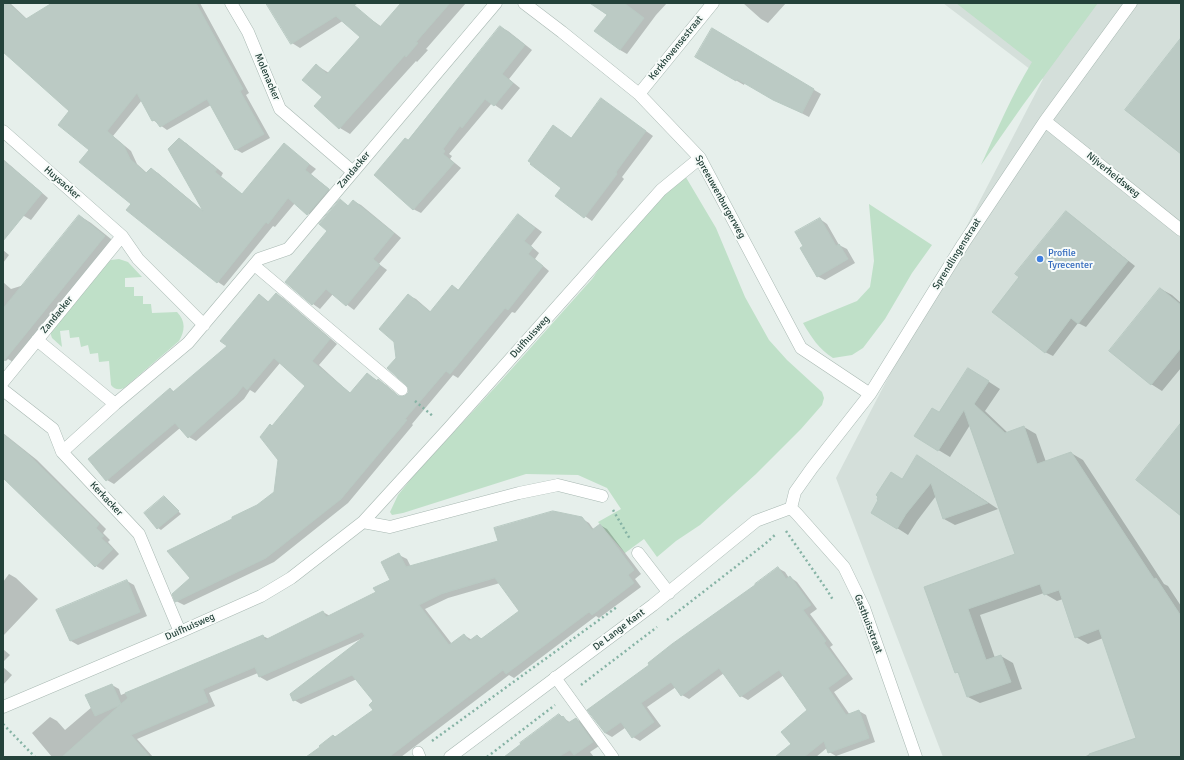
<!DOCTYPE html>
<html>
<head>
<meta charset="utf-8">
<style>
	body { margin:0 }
	#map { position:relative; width:1184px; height:760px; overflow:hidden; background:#e6efeb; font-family:Signika,sans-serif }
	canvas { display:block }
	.frame { position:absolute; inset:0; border:4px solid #24423a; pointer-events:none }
</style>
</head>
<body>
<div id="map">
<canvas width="1184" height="760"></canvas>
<div class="frame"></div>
</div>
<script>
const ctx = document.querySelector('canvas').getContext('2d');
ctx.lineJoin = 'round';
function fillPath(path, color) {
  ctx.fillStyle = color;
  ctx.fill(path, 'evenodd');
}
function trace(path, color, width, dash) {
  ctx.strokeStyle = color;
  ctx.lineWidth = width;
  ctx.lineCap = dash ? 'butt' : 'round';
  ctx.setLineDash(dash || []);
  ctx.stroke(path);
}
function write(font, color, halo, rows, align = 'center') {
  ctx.font = font + ' Signika,sans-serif';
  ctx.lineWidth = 4;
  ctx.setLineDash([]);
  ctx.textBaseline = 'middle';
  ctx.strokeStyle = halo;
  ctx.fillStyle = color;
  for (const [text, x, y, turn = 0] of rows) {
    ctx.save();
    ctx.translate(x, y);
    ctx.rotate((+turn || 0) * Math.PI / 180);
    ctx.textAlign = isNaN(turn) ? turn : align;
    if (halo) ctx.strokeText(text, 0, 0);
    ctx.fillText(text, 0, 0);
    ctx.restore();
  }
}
fillPath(new Path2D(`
	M943 3H1181V757H943L836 478 1043 79Z`), '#d4dfda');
fillPath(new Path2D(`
	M956 3H1098L1023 105 981 165C997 130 1012 95 1032 62Z
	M684 174 716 228 745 297 769 340 787 360 822 392 824 398 822 405 801 429 756 474 700 525 676 541 657 557 644 539 625 553 598 522 621 509 607 488 578 475 526 474 403 513 392 515 390 512 398 495 415 474 500 382 592 279 634 220Z
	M869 204 932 245 912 273 885 319 863 348 852 355 833 358C819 349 811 337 803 323L857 301 870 287 874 261Z
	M119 259 128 262 142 277 125 278V287H134V296H143V304H151L152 313 177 312C186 321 185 331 179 341L124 388C119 390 115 390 111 385L109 361 99 362 98 353 90 354 88 345 81 347 79 337 70 338 69 330 60 331 62 347 52 338 50 332 103 265 111 260Z`), '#bfe0c8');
fillPath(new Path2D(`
	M3 3H10L27 19 54 3H200L249 93 246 95 270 138 242 153 235 149 211 105 167 130 153 120 142 100 113 136 131 151 137 164 147 173 151 169 158 173 204 212 179 139 186 143 223 173 221 177 243 195 284 145 316 169 311 174 335 194 315 218 295 203 275 227 273 226 224 286 218 282 132 204 90 150 71 111 3 51Z
	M267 3H349L355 13 300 48 292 43Z
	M402 3H466L426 49 428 50 417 62 416 61 350 134 340 128 323 97 316 65 329 73 361 37 366 16 382 27Z
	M605 3H667L656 15 627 54 620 50Z
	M743 3H786L768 23 761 19Z
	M500 27 508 31 532 50 509 79 520 88 502 110 492 103 449 154 452 156 450 159 461 168 421 213 413 209 409 141Z
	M712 29 821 94 809 117 782 103 745 82 744 85 696 57Z
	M608 104 653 136 622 177 624 179 592 221 556 196 562 188 532 163 554 127 572 139Z
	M3 159 48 198 31 220 24 216 3 197Z
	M340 200 349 206 353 201 361 205 401 238 379 264 387 270 354 310 333 294 320 309 313 304 286 282 328 231Z
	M1066 212 1073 217 1135 266 1086 327 1078 323 1053 356 1045 352 1020 277Z
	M519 215 542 232 531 246 539 253 535 259 549 271 515 313 512 312 458 378 453 375 412 424 413 425 348 503 274 562 184 605 176 601 191 578 234 520 257 506 275 493 279 459 273 427 307 386 280 363 255 393 250 390 244 399 196 441 189 437 180 428 114 484 107 480 170 389 175 392 228 346 260 295 269 302 276 294 283 298 337 344 319 365 351 394 367 374 378 381V380L386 385 400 397 404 398 408 395 409 387 397 358 408 295 416 299 431 312 452 286 459 290Z
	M80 216 91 223 116 243 18 365 8 359 6 361 3 360V282L11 289 24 285Z
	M820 219 827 224 839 245 847 249 855 263 825 280 817 276 805 246Z
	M3 250 9 255 3 263Z
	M1161 289 1172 295 1181 303V368L1162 391 1151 384Z
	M980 376 1000 389 985 411 1008 433 1024 427 1036 434 1046 462 1071 453 1083 460 1164 584 1168 586 1181 606V757H1083L1137 738 1103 638 1088 644 1076 637 1063 599 1057 601 1045 594 1044 593 980 615 995 658 1001 656 1013 663 1022 689 980 703 968 697 960 674 956 672 926 587 1016 555 970 425 950 457 915 436Z
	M3 433 37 460 106 529 103 533 110 540 108 542 119 554 103 570 96 566 3 476Z
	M929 463 998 509 955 525 944 519 936 496 917 521 908 535 897 528 903 480Z
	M167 500 181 514 161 530 158 528Z
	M581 518 589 523 594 530 600 525 607 529 641 574 635 579 641 587 599 618 596 616 514 678 509 675 401 757H312L334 736 336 737 375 710V702L357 679 301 704 294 700 363 638 267 681 260 677 258 673 209 693 215 706 137 739 153 757H52L32 733 50 717 57 721 65 730 92 707 112 685 119 689 121 695 263 636 269 639 323 612 330 616 377 592 391 580 399 555 407 559 411 567ZM500 583 520 611 483 639 477 636 472 640 464 635 452 644 425 609 448 598Z
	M778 568 785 572 789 578 790 577 797 582 817 609 810 614 833 645 830 647 853 679 834 692 850 715 859 711 866 715 875 742 836 756 829 752 828 747 816 757H776L793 744 808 710 784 675 748 700 741 696 724 673 689 699 682 695 676 687 647 707 661 726 640 741 633 737 625 728 612 737 605 733 651 665Z
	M9 574 16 578 38 599 3 636V582Z
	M127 581 134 585 147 616 78 645 71 641 58 610Z
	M3 649 10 655 3 662Z
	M3 667 12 675 3 685Z
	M559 715 571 723 576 719 583 723 599 746 590 752 594 757H506Z`), '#0003');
const building = new Path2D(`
	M3 3H8L26 19 52 3H196L243 89 240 91 264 134 235 150 207 99 160 127 155 120 152 121 137 93 107 131 124 146 130 159 146 173 151 168 203 211 168 149 179 138 217 169 215 172 242 194 284 143 309 164 305 170 329 189 307 215 288 198 268 224 266 222 217 283 126 210 131 204 79 162 89 150 58 125 69 111 3 52Z
	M266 3H358L354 5 380 27 401 3H450L416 42 418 43 406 57 405 55 339 129 314 106 322 97 302 80 316 64 327 74 360 37 336 16 291 44Z
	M590 3H624L644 18 620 50 594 31 607 15Z
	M500 26 525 45 502 74 513 83 494 106 485 99 462 128 460 126 443 149 445 151 443 154 454 163 413 210 374 175 405 138 408 140Z
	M712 28 814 89 802 113 773 100 737 79 736 81 695 57Z
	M1181 38V154L1125 110Z
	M601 98 646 131 616 172 617 174 584 218 555 196 561 188 530 164 531 163 528 161 553 125 571 138Z
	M3 160 42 193 3 241Z
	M340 199 348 206 353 200 394 233 373 259 380 265 346 306 326 289 312 305 285 282 327 231 319 224Z
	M1066 211 1128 261 1078 324 1071 318 1045 353 992 312 1019 277 1015 274Z
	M518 214 535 228 524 241 533 248 528 254 543 266 508 310 505 308 450 374 446 371 405 419 407 420 341 499 266 558 175 602 172 594 190 578 167 551 232 519V517L257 505 274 492 278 460 260 437 270 424 272 426 305 386 274 358 247 390 243 386 236 395 188 438 175 423 106 481 88 459 170 388 173 392 227 346 220 341 259 294 268 302 276 293 330 339 312 361 350 393 367 373 377 381 378 379 398 396H405L409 392 408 387 387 368 396 358 394 342 379 329 408 294 430 312 452 285 458 290Z
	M79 215 105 236 3 362V309Z
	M820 218 836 246 839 244 848 259 817 277 800 248 803 246 795 232Z
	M1160 288 1181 305V348L1151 385 1109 351Z
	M968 368 989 381 974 404 1005 433 1024 426 1037 464 1071 452 1154 579 1156 578 1181 616V757H1089V754L1136 738 1099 629 1075 638 1059 590 1044 595 1040 584 968 609 986 660 1001 655 1011 682 967 697 958 672 955 673 924 587 1015 554 964 410 938 451 914 436 932 408 939 412Z
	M1181 423V516L1136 480Z
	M3 434 29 455 99 524 96 528 104 536 101 538 113 549 95 567 3 478Z
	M917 455 923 459 988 503 943 519 931 483 906 514 897 529 871 513 878 500 877 499 878 497 876 495 891 472 902 479Z
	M164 496 179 511 157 529 144 513Z
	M553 511 582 517 592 530 600 524 634 570 628 575 634 583 592 615 589 612 506 674 503 670 389 757H306L320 747 319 746 333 735 335 737 373 710 369 705 373 701 352 675 293 701 290 694 365 636 362 632 259 677 255 667 203 689 208 702 131 735 150 757H62L120 705 95 716 85 695 112 684 121 704 128 698 125 693 263 635 265 640 323 611 326 617 376 592 373 588 390 580 381 562 399 553 406 567 498 541 494 528ZM495 578 519 611 481 639 477 635 469 641 464 634 449 645 419 605 441 594Z
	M778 567 786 579 790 576 811 605 803 610 826 641 824 643 847 674 828 688 846 715 859 710 869 738 828 753 824 741 804 757H775L791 744 781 732 807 710 779 670 740 697 719 668 681 696 671 682 641 703 654 722 632 738 621 722 605 733 587 710 649 665 648 663 672 644 755 585V584Z
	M127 580 140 612 70 641 56 610Z
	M559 714 562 717 563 716 568 723 576 718 593 742 574 755 570 750 558 757H504L521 744 520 743Z`);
fillPath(building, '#bbcac4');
trace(building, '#b8c9c2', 1);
const service = new Path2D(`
	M254 265 402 390
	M555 677 613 757
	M418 752 420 757`);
const minor = new Path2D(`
	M231 3 248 32 280 109 352 171
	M524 3 562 32 639 94 700 158 801 348 870 394
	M639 94 713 3
	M1045 121 1181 230
	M3 131 122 236 138 259 204 325
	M37 340 115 404
	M3 382 122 236
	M3 390 53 429 62 452 139 534 180 632
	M62 452 115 404 188 343 259 259 288 249 496 3
	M791 508 795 492 812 468 870 394 963 244 1045 121 1131 3
	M791 508 797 514 844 567 864 608 916 757
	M363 522 390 527 519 493 558 485 602 496
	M638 553 669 593
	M3 707 180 632 261 596 291 578 363 522 448 429 661 190 700 158
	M450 757 653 605 756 521 791 508`);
trace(service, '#a8b8b2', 12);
trace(minor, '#a8b8b2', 13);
trace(new Path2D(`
	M415 401 434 417
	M613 510 630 539
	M786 531 827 590 833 600
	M667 620 765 544 776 534
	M581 685 657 627
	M3 724 35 757
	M432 741 617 607
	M487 757 555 705`), '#86b3a5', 2.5, [2, 3]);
trace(service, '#fff', 11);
trace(minor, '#fff', 12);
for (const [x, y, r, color] of [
	[1040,259,4,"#3f7fe0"]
]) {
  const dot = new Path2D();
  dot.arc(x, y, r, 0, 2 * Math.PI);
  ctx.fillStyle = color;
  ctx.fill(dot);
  trace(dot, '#f7fbf9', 1.5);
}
write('10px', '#24423a', '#f7fbf9', [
	["Kerkhovensestraat",676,48,-51],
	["Molenacker",267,77,67],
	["Zandacker",354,170,-50],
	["Nijverheidsweg",1113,175,39],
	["Huysacker",62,183,41],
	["Spreeuwenburgerweg",720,197,61],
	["Sprendlingenstraat",957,254,-58],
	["Zandacker",57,315,-51],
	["Duifhuisweg",530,337,-48],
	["Kerkacker",106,499,47],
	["Gasthuisstraat",868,624,69],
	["Duifhuisweg",190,627,-24],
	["De Lange Kant",619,630,-37]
]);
write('10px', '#366cbe', '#f7fbf9', [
	["Profile",1048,253],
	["Tyrecenter",1048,265]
], 'left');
</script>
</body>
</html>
